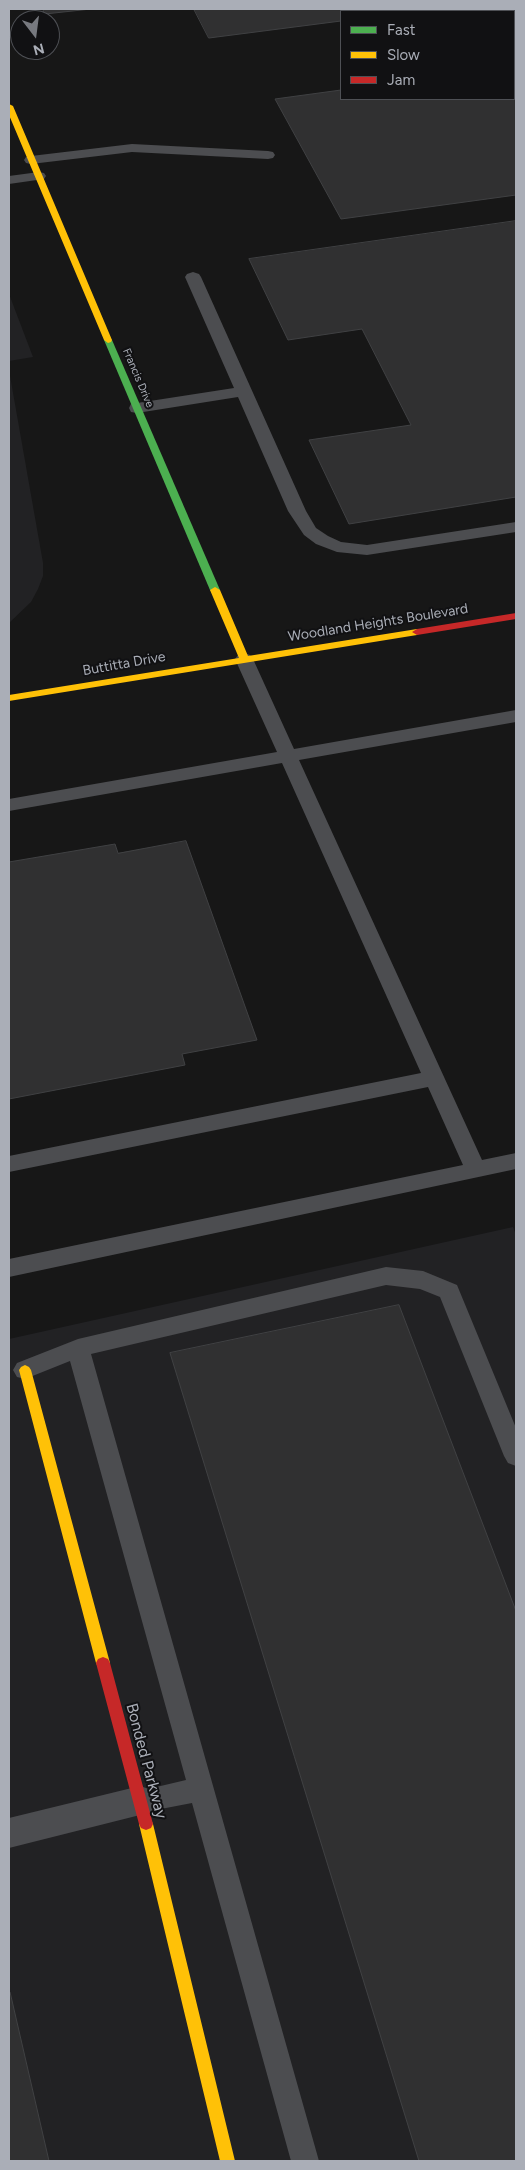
<!DOCTYPE html>
<html>
<head>
<meta charset="utf-8">
<style>
	body { margin:0 }
	#map { position:relative; width:525px; height:2170px; overflow:hidden; background:#171717; font-family:Figtree,sans-serif }
	canvas { display:block }
	.frame { position:absolute; inset:0; border:10px solid #aaaeb7; pointer-events:none }
	.legend { position:absolute; left:340px; top:10px; width:175px; height:90px; box-sizing:border-box; background:#111113; border:1px solid #4e5055; margin:0; padding:6px 9px; list-style:none; font-size:15px; color:#aaaeb7 }
	.legend li { display:flex; align-items:center; gap:10px; height:25px }
	.legend b { width:25px; border:1px solid #4e5055 }
	.north { position:absolute; left:10px; top:10px; width:50px; height:50px; box-sizing:border-box; background:#111113; border:1px solid #4e5055; border-radius:50%; rotate:165deg; font-size:14px; font-weight:700; line-height:20px; text-align:center; color:#aaaeb7 }
	.north::after { content:''; display:block; margin:auto; width:18px; height:22px; background:#77797f; clip-path:polygon(50% 0,100% 100%,50% 72%,0 100%) }
</style>
</head>
<body>
<div id="map">
<canvas width="525" height="2170"></canvas>
<div class="frame"></div>
<ul class="legend">
<li><b style="height:6px;background:#4caf50"></b>Fast</li>
<li><b style="height:6px;background:#ffc107"></b>Slow</li>
<li><b style="height:6px;background:#c62828"></b>Jam</li>
</ul>
<div class="north">N</div>
</div>
<script>
const ctx = document.querySelector('canvas').getContext('2d');
ctx.lineJoin = 'round';
function fillPath(path, color) {
  ctx.fillStyle = color;
  ctx.fill(path, 'evenodd');
}
function trace(path, color, width, dash) {
  ctx.strokeStyle = color;
  ctx.lineWidth = width;
  ctx.lineCap = dash ? 'butt' : 'round';
  ctx.setLineDash(dash || []);
  ctx.stroke(path);
}
function write(font, color, halo, rows, align = 'center') {
  ctx.font = font + ' Figtree,sans-serif';
  ctx.lineWidth = 4;
  ctx.setLineDash([]);
  ctx.textBaseline = 'middle';
  ctx.strokeStyle = halo;
  ctx.fillStyle = color;
  for (const [text, x, y, turn = 0] of rows) {
    ctx.save();
    ctx.translate(x, y);
    ctx.rotate((+turn || 0) * Math.PI / 180);
    ctx.textAlign = isNaN(turn) ? turn : align;
    if (halo) ctx.strokeText(text, 0, 0);
    ctx.fillText(text, 0, 0);
    ctx.restore();
  }
}
fillPath(new Path2D(`
	M9 294 33 357 9 361Z
	M9 370 43 563V576L38 589 31 602 9 623Z
	M513 1227 516 1235V2161H9V1339Z`), '#222224');
const building = new Path2D(`
	M43 9H91L45 14Z
	M194 9H439L420 11H341V21L209 38Z
	M516 66V195L341 219 275 99 341 90V99H514V67Z
	M516 221V497L349 524 309 440 411 425 362 329 288 340 249 259Z
	M186 841 257 1040 182 1054 185 1065 9 1099V862L115 844 118 853Z
	M399 1305 516 1611V2161H419L170 1353Z
	M9 1992H10L49 2161H9Z`);
fillPath(building, '#303031');
trace(building, '#404143', 1);
fillPath(new Path2D(`
	M514 35H516V44H514Z
	M132 144 268 151 273 152 275 155 273 158 268 159 132 152 31 164 26 163 24 160 26 157 31 156Z
	M39 172 44 173 46 176 44 179 9 184V176Z
	M193 272 199 274 201 277 306 511 316 528 328 536 341 542 367 545 516 522V532L367 555 337 552 316 544 304 535 288 511 238 397 137 413 131 412 129 408 131 404 137 403 234 388 185 277 187 274Z
	M244 653 250 655 253 659 294 749 516 710V722L299 760 482 1160 516 1153V1169L9 1277V1259L463 1165 428 1087 9 1172V1156L421 1073 282 763 9 811V799L277 752 235 659 238 655Z
	M386 1267 423 1271 457 1285 516 1428V1466L508 1463 504 1456 440 1297 420 1289 386 1285 91 1354 319 2161H291L192 1803 140 1813 131 1809 127 1801 131 1793 186 1780 70 1361 25 1379 17 1377 13 1370 17 1363 78 1339Z`), '#4c4d50');
fillPath(new Path2D(`
	M140 1786 152 1790 157 1801 152 1812 9 1848V1818Z`), '#4c4d50');
fillPath(new Path2D(`
	M108 337 112 340 220 590 218 592H212L210 590 104 340Z`), '#4caf50');
fillPath(new Path2D(`
	M9 104 13 106 112 340 111 342 108 343 104 340 9 115Z
	M215 587 220 590 248 656 417 629 422 632 417 635 9 701V695L239 658 210 590Z
	M25 1365 29 1367 31 1370 110 1663 108 1667 103 1669 98 1667 96 1663 19 1370 21 1367Z
	M146 1818 151 1820 153 1824 235 2161H220L139 1824 141 1820Z`), '#ffc107');
fillPath(new Path2D(`
	M516 613V619L417 635 412 632 417 629Z
	M103 1657 108 1659 110 1663 153 1824 151 1828 146 1830 141 1828 139 1824 96 1663 98 1659Z`), '#c62828');
write('11px', '#aaaeb7', '#111113', [
	["Francis Drive",138,378,67]
]);
write('14px', '#aaaeb7', '#111113', [
	["Woodland Heights Boulevard",378,623,-9],
	["Buttitta Drive",124,664,-10]
]);
write('16px', '#aaaeb7', '#111113', [
	["Bonded Parkway",146,1761,75]
]);
</script>
</body>
</html>
